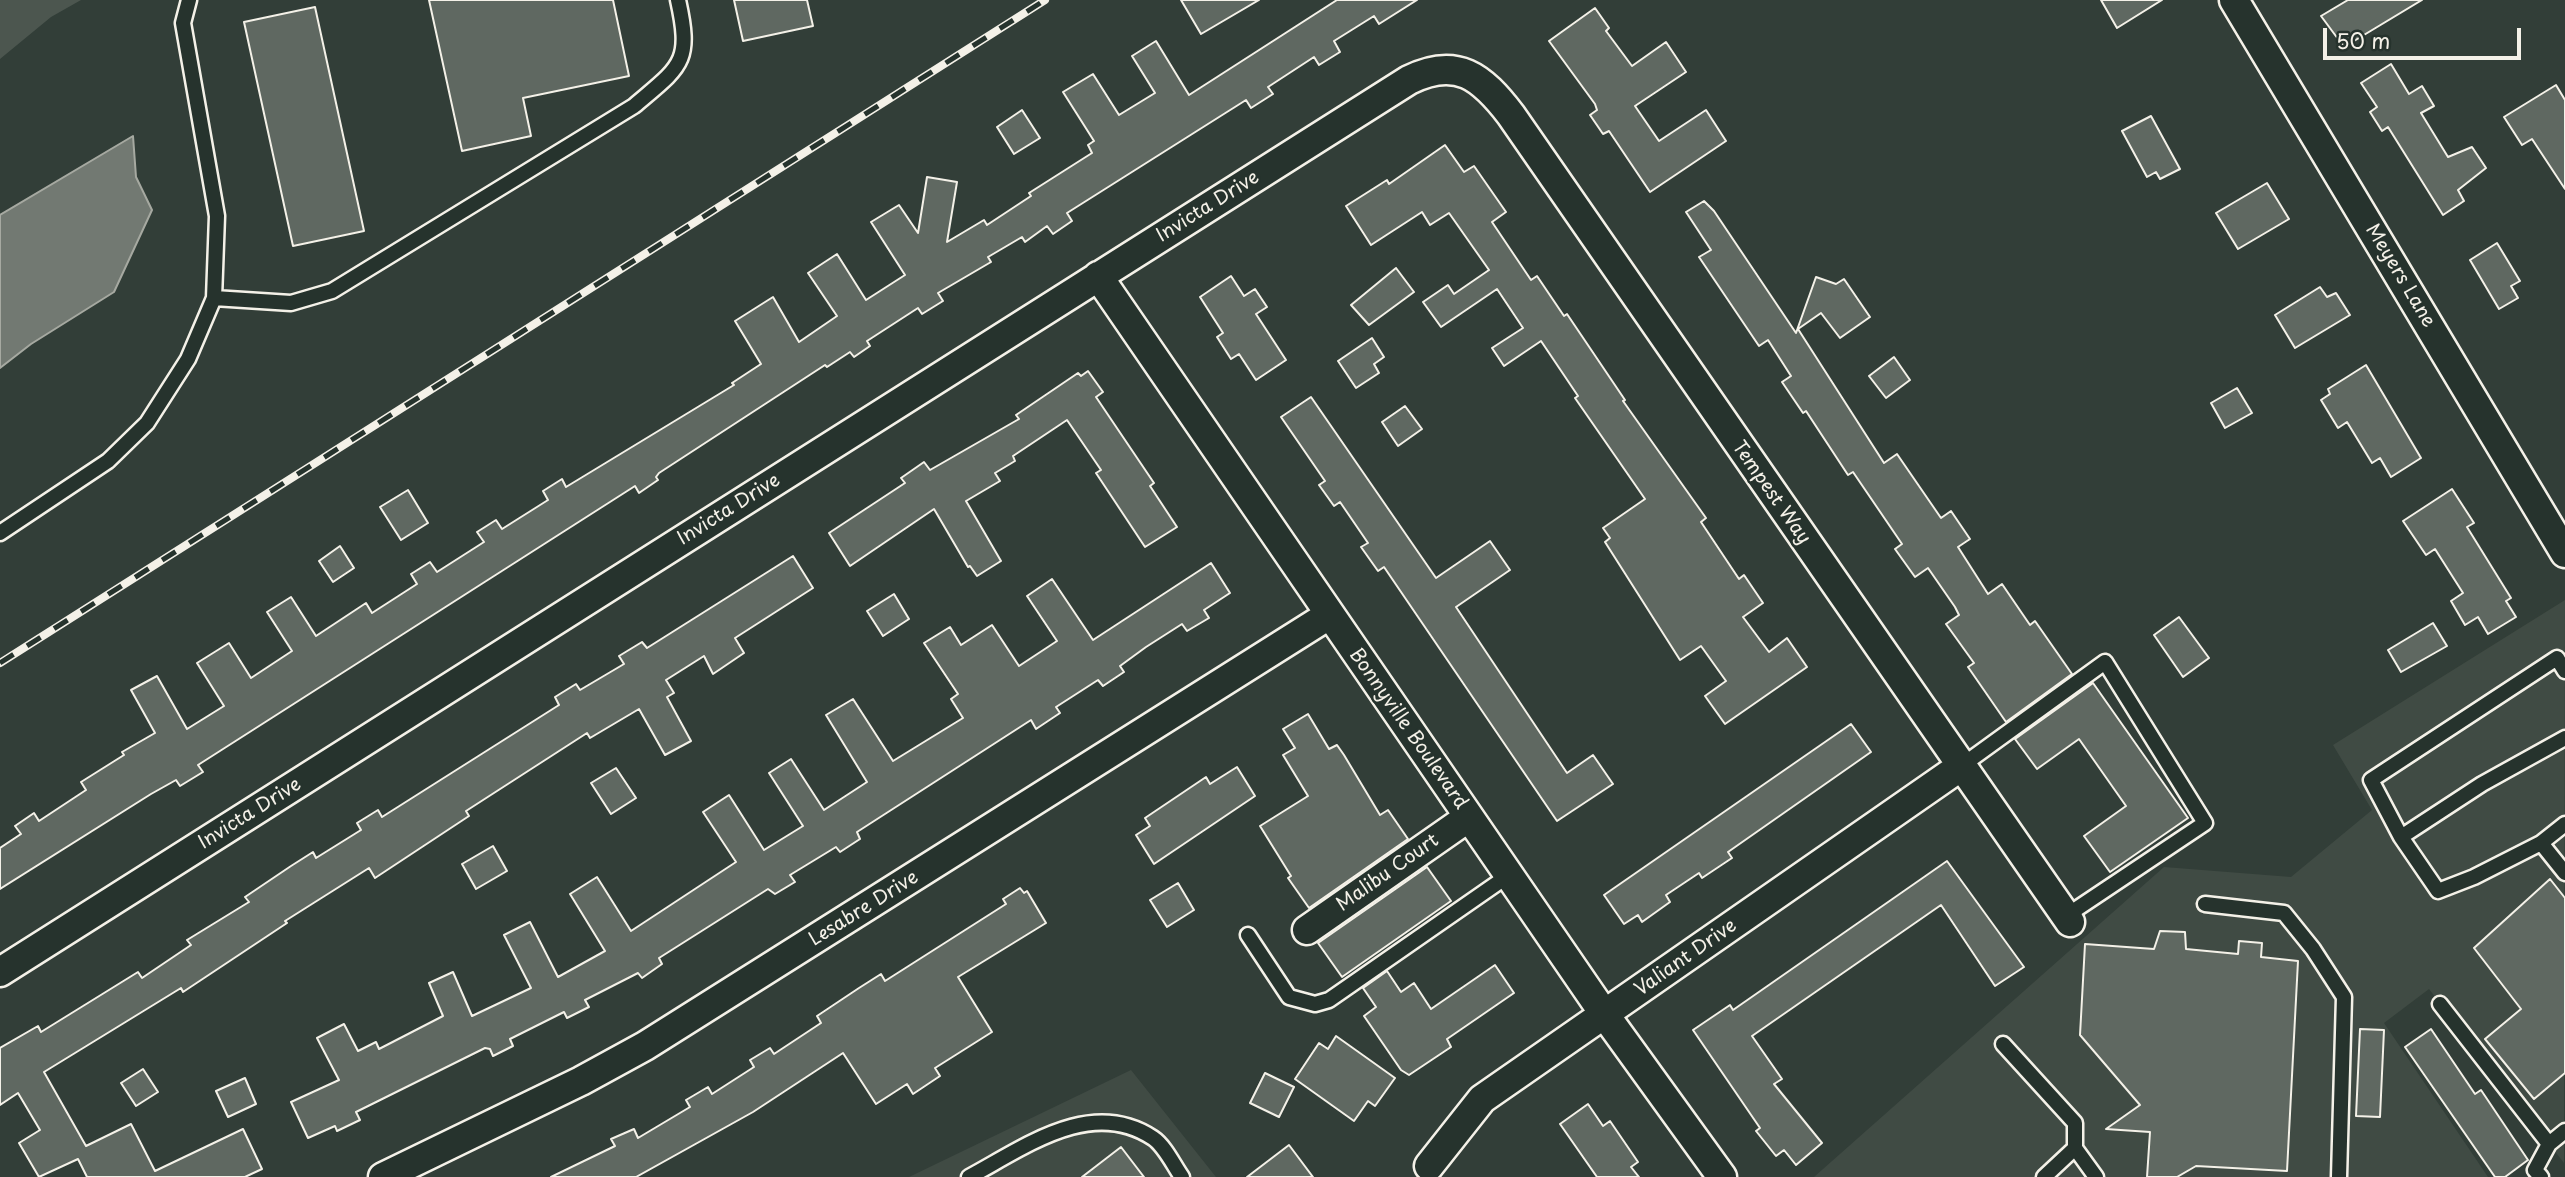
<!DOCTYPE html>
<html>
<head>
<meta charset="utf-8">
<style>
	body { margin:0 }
	#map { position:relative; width:2565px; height:1177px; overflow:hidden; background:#323e38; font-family:"Playpen Sans",sans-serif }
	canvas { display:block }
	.scale { position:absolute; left:2323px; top:28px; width:198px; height:32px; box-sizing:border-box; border:4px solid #f4f1e8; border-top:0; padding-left:9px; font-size:21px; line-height:24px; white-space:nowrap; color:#f4f1e8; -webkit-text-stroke:5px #26332d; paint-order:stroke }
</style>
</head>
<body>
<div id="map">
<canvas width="2565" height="1177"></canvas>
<div class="scale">50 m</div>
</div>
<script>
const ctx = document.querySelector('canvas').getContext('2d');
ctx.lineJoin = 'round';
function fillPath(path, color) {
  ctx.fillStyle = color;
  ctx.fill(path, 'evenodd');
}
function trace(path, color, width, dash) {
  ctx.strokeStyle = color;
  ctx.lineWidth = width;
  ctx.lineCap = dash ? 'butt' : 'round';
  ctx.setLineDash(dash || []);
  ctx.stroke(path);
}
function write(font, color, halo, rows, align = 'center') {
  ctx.font = font + ' "Playpen Sans",sans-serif';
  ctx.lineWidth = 5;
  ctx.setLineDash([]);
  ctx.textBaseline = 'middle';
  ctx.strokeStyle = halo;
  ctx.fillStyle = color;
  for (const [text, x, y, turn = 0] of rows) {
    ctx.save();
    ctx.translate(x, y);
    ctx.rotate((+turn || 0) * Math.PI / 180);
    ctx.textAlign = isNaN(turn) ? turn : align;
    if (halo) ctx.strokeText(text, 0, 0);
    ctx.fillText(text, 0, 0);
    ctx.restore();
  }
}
fillPath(new Path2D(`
	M2565 600 2564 1163 2429 989 2384 1023 2488 1177H1814L2164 867 2291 877 2372 810 2333 745Z
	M1131 1070 1216 1177H909Z`), '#404b44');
fillPath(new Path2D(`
	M0 0H81L51 17 0 59Z`), '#4c564f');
const water = new Path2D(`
	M133 136 136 177 152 210 114 292 31 344 0 368V215Z`);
fillPath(water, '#727972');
trace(water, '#a6a9a1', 2);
const building = new Path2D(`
	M429 0H613L629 76 523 98 531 136 462 151Z
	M734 0H807L813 26 743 41Z
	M1181 0H1259L1201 34Z
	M1337 0H1417L1379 24 1374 16 1334 41 1340 52 1319 65 1314 57 1268 87 1273 94 1251 108 1246 100 1067 213 1072 221 1053 234 1047 226 1025 242 1022 237 988 257 991 262 938 293 943 301 922 314 918 308 867 341 870 346 854 357 850 352 827 367 825 365 659 473 656 477 658 480 639 493 635 486 198 765 203 772 180 786 176 780 151 794 0 889V848L21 834 15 826 34 813 39 821 86 790 81 782 124 755 122 752 155 733 131 690 157 676 187 729 224 706 197 663 229 643 251 678 292 651 267 612 291 597 316 636 366 603 372 613 417 584 411 574 430 562 437 572 484 542 477 532 496 520 502 529 548 500 543 491 562 479 566 487 734 385 732 383 761 364 735 321 773 297 799 342 837 316 808 273 837 254 866 300 905 275 871 222 899 205 918 233 927 177 957 182 947 242 984 220 987 225 1031 196 1029 193 1092 153 1088 145 1094 141 1063 92 1093 74 1119 115 1155 93 1132 56 1156 41 1189 95Z
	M2101 0H2162L2117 28Z
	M2348 0H2422L2344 47 2321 16Z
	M315 7 364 231 293 246 244 22Z
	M1595 8 1609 28 1606 31 1632 66 1666 42 1686 72 1635 106 1659 141 1706 110 1726 141 1650 192 1609 131 1603 134 1590 115 1597 110 1595 104 1549 41Z
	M2391 64 2409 94 2422 86 2434 106 2421 113 2448 157 2472 147 2486 168 2458 190 2464 201 2443 215 2388 127 2382 131 2370 112 2377 107 2361 83Z
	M2556 85 2565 100V189L2532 139 2522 145 2504 117Z
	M1022 110 1040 138 1014 154 997 127Z
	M2151 116 2180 169 2160 179 2156 172 2147 177 2122 131Z
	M1445 145 1464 172 1474 166 1506 212 1492 222 1531 280 1537 276 1564 316 1567 314 1625 400 1623 401 1706 518 1701 522 1739 579 1744 575 1763 603 1743 617 1769 652 1787 638 1807 667 1725 724 1705 696 1726 681 1701 646 1680 660 1605 542 1610 538 1603 528 1645 499 1575 398 1578 396 1541 341 1504 366 1492 348 1523 328 1497 289 1441 327 1423 302 1448 285 1454 294 1489 270 1449 213 1430 225 1422 212 1371 245 1346 206 1387 180 1389 184Z
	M2267 183 2289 219 2238 249 2216 213Z
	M1704 201 1714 211 1796 333 1816 277 1836 284 1844 279 1870 317 1840 338 1821 313 1798 329 1884 463 1897 454 1941 518 1951 511 1970 539 1958 547 1988 594 2002 584 2030 625 2035 621 2072 674 2006 722 1968 667 1974 663 1946 624 1959 615 1955 607 1928 568 1915 577 1895 549 1902 544 1853 472 1848 475 1806 411 1803 413 1782 382 1791 376 1768 340 1759 346 1699 257 1711 250 1686 212Z
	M2497 243 2520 281 2511 286 2518 298 2499 309 2470 260Z
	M1396 268 1414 292 1369 325 1351 305Z
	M1231 276 1244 296 1255 289 1267 307 1256 314 1286 360 1256 380 1239 354 1231 359 1217 337 1223 333 1200 297Z
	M2320 287 2327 297 2336 293 2350 315 2295 348 2275 315Z
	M1372 338 1384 357 1374 364 1379 373 1356 388 1338 361Z
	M1894 357 1910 380 1886 398 1869 376Z
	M2366 365 2421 458 2391 477 2380 458 2372 463 2347 422 2338 428 2321 400 2330 394 2328 389Z
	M1088 371 1103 392 1096 397 1154 483 1150 486 1177 527 1145 547 1096 473 1101 470 1067 420 1013 456 1015 461 995 473 1000 481 966 501 1001 561 977 576 970 566 968 567 934 509 850 566 829 533 905 483 901 478 924 462 930 470 1019 419 1016 415 1078 373 1081 376Z
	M2237 388 2252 413 2225 428 2211 403Z
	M1311 397 1436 578 1490 541 1510 570 1456 607 1567 773 1593 755 1613 784 1557 821 1384 567 1378 571 1361 547 1368 543 1340 502 1334 506 1319 485 1325 481 1281 417Z
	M1405 406 1422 429 1398 446 1382 422Z
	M2452 489 2474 523 2467 527 2511 598 2506 601 2516 617 2488 634 2478 617 2465 625 2451 601 2463 593 2435 549 2426 555 2403 521Z
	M408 490 428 523 401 540 380 507Z
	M340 546 354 568 333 582 319 561Z
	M793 556 813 588 735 638 744 653 713 674 704 656 666 680 674 693 667 697 691 741 665 755 639 709 590 738 587 733 466 811 469 816 375 878 369 868 285 921 287 923 183 992 181 988 44 1072 86 1146 131 1124 155 1171 243 1129 262 1169 245 1177H87L78 1159 39 1177 19 1143 40 1130 18 1093 0 1105V1048L38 1026 41 1032 138 972 142 978 191 945 187 940 249 902 245 897 291 866 313 852 316 858 361 830 357 823 378 810 382 817 559 705 555 697 576 684 580 690 624 664 619 656 642 642 647 648Z
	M1211 563 1230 593 1204 610 1209 618 1187 631 1182 624 1146 647 1120 666 1124 672 1103 686 1098 680 1056 707 1060 713 1036 729 1031 720 857 832 860 839 840 852 836 847 790 875 795 882 775 894 768 889 659 958 662 964 642 978 638 973 585 1000 589 1007 567 1018 564 1012 510 1039 513 1046 493 1056 490 1049 485 1048 356 1112 360 1120 337 1131 335 1126 308 1138 291 1102 339 1080 317 1038 344 1024 358 1051 376 1042 379 1049 443 1016 429 983 453 972 472 1016 531 988 504 935 530 922 558 977 605 951 570 894 597 877 631 931 736 862 703 812 729 795 764 850 803 826 769 773 791 759 824 810 867 782 826 715 853 699 893 761 963 718 951 699 958 694 924 643 950 627 961 645 992 625 1019 666 1057 641 1027 596 1052 579 1093 640Z
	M894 594 909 619 883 636 867 611Z
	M2179 617 2209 658 2183 677 2154 635Z
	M2433 623 2447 646 2401 672 2388 650Z
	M2093 683 2188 818 2110 872 2084 836 2126 806 2079 739 2037 769 2015 739Z
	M1308 714 1329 749 1337 745 1344 755 1380 815 1388 810 1408 839 1309 908 1288 878 1291 876 1260 826 1308 796 1283 755 1295 748 1283 729Z
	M1851 724 1871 752 1728 852 1732 858 1702 878 1699 873 1666 895 1670 902 1642 922 1638 915 1624 924 1604 895Z
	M1237 767 1255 796 1154 864 1136 835 1150 826 1145 818 1206 777 1210 784Z
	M616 768 636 798 611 814 591 783Z
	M493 846 507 871 476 889 462 864Z
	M1947 861 2024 967 1995 986 1941 905 1752 1036 1782 1079 1774 1084 1822 1143 1796 1165 1784 1150 1776 1156 1756 1131 1760 1128 1693 1030 1730 1005 1733 1010Z
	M1427 867 1451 901 1342 977 1318 943Z
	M2550 879 2565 898V1073L2534 1099 2485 1039 2521 1009 2474 948Z
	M1178 883 1194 910 1167 927 1150 900Z
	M1020 888 1024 893 1027 891 1046 923 958 977 992 1032 935 1068 940 1076 913 1094 907 1084 876 1104 843 1053 753 1112 636 1177H551L615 1146 611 1139 634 1129 638 1138 690 1107 686 1100 708 1087 712 1094 754 1067 750 1060 770 1048 774 1054 821 1023 817 1016 859 988 881 974 885 981 1006 904 1003 899Z
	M2160 931 2185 932 2186 949 2238 954 2239 941 2262 943 2261 957 2298 961 2287 1171 2196 1166 2177 1177H2147L2150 1132 2106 1129 2140 1105 2080 1035 2085 944 2154 949Z
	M1495 965 1514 993 1447 1039 1451 1047 1409 1075 1401 1070 1364 1016 1376 1007 1363 988 1387 971 1401 992 1414 983 1431 1009Z
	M2360 1029 2384 1030 2380 1117 2356 1116Z
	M2431 1029 2475 1094 2481 1090 2528 1160 2505 1177H2495L2405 1047Z
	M1336 1036 1395 1078 1375 1106 1368 1101 1354 1121 1295 1079 1319 1043 1328 1049Z
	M143 1069 158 1092 136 1106 121 1083Z
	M1265 1073 1294 1087 1279 1117 1250 1103Z
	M245 1078 256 1104 228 1117 216 1091Z
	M1588 1104 1603 1126 1610 1121 1638 1162 1631 1167 1639 1177H1597L1560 1124Z
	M1289 1145 1313 1177H1247Z
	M1121 1147 1144 1177H1082Z`);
fillPath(building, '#5f6861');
trace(building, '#f4f1e8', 2);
const lane = new Path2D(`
	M214 298 291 303 332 291 634 106C681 66 692 63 678 0
	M0 533 108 461 147 423 188 359 214 298 217 216 183 23 189 0
	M2565 738 2482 784 2401 837 2438 891 2474 877 2541 843 2565 873
	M1960 767 2105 662 2205 823 2066 916
	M2401 837 2371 780 2557 658 2565 671
	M2541 843 2565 824
	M2205 904 2284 913 2313 949 2344 997 2339 1177
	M1248 935 1289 997 1315 1004 1329 1000 1509 875
	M2440 1004 2549 1144
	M2003 1044 2075 1123V1148
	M969 1177C1025 1147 1091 1097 1153 1138 1165 1146 1174 1166 1182 1177
	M2044 1177 2075 1148 2096 1177
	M2541 1177 2535 1170 2549 1144 2565 1131`);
const street = new Path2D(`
	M2234 0 2565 553
	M1098 276 1605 1015 1722 1177
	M1307 930 1469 817
	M0 972 1409 80C1457 56 1482 77 1511 115L2070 922
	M1429 1166 1482 1099 1960 767
	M383 1177 581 1081 645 1046 1329 615`);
trace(lane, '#f4f1e8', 19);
trace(street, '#f4f1e8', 33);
trace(lane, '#26332d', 14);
trace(street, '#26332d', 28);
const rail = new Path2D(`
	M0 663 1045 0`);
trace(rail, '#f4f1e8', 8);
trace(rail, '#26332d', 5, [16]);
write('19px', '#f4f1e8', '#26332d', [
	["Invicta Drive",1208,207,-32],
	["Meyers Lane",2400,276,59],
	["Tempest Way",1771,493,55],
	["Invicta Drive",729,510,-32],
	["Bonnyville Boulevard",1408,729,55],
	["Invicta Drive",250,814,-32],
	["Malibu Court",1388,873,-35],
	["Lesabre Drive",864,909,-32],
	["Valiant Drive",1686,958,-35]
]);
</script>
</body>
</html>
